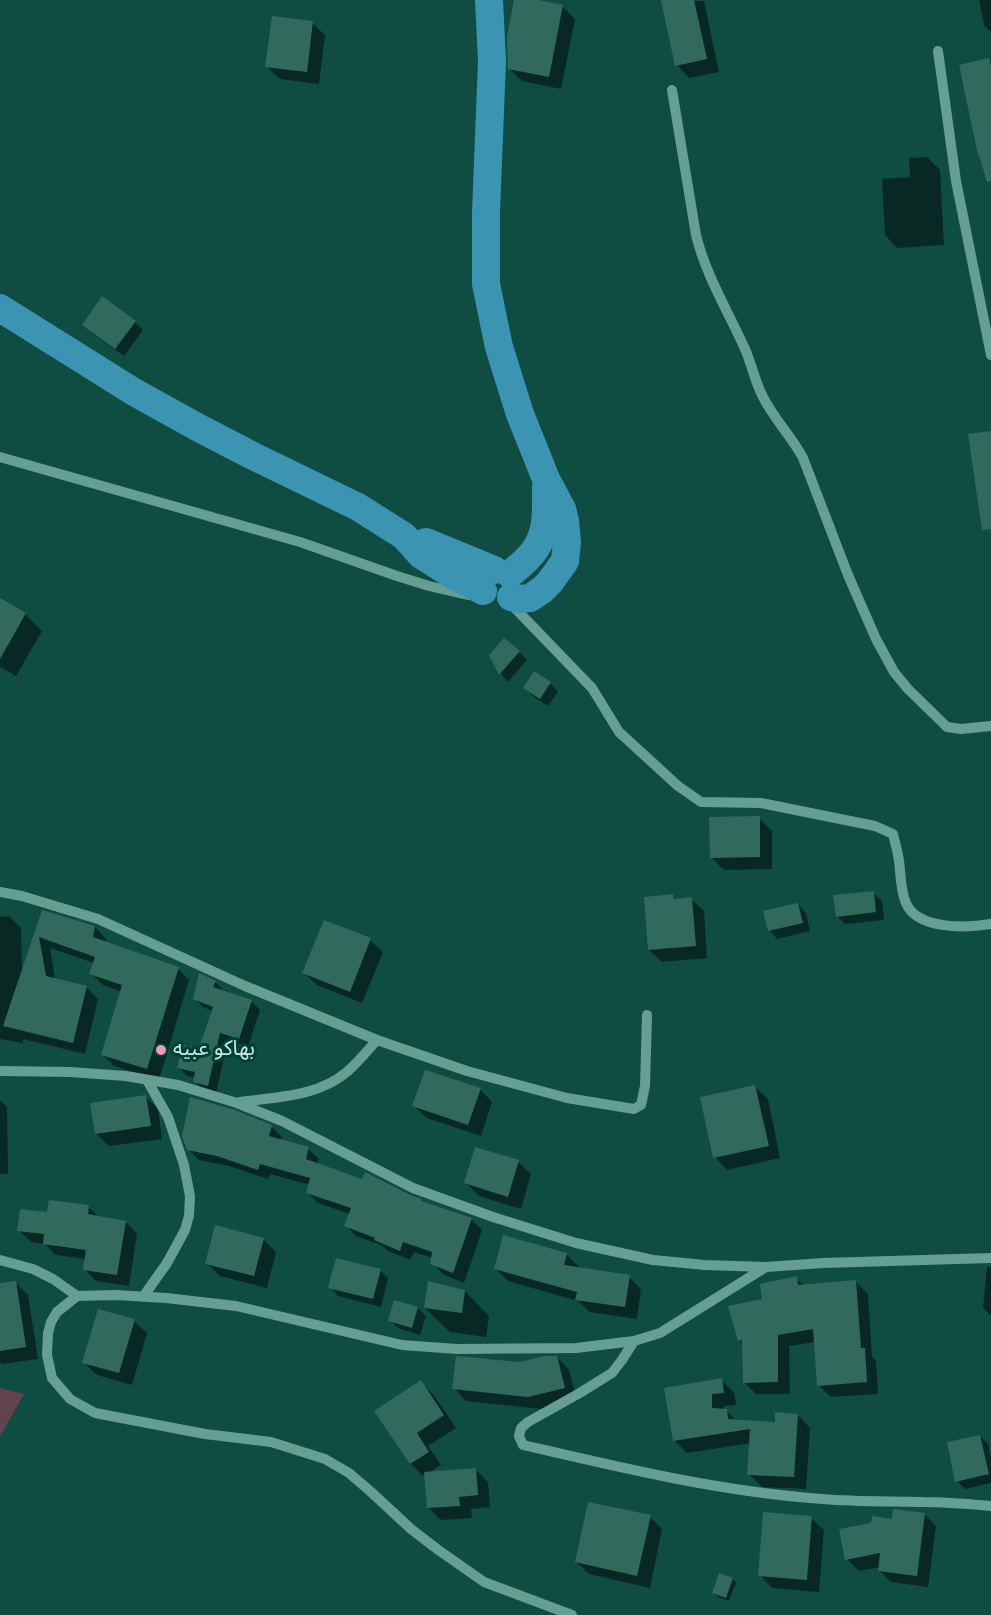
<!DOCTYPE html>
<html>
<head>
<meta charset="utf-8">
<style>
	body { margin:0 }
	canvas { display:block; background:#0f4c41 }
</style>
</head>
<body>
<canvas width="991" height="1615"></canvas>
<script>
const ctx = document.querySelector('canvas').getContext('2d');
ctx.lineJoin = 'round';
function fillPath(path, color) {
  ctx.fillStyle = color;
  ctx.fill(path, 'evenodd');
}
function trace(path, color, width, dash) {
  ctx.strokeStyle = color;
  ctx.lineWidth = width;
  ctx.lineCap = dash ? 'butt' : 'round';
  ctx.setLineDash(dash || []);
  ctx.stroke(path);
}
function write(font, color, halo, rows, align = 'center') {
  ctx.font = font + ' Roboto,"Noto Sans Arabic",sans-serif';
  ctx.lineWidth = 6;
  ctx.setLineDash([]);
  ctx.textBaseline = 'middle';
  ctx.strokeStyle = halo;
  ctx.fillStyle = color;
  for (const [text, x, y, turn = 0] of rows) {
    ctx.save();
    ctx.translate(x, y);
    ctx.rotate((+turn || 0) * Math.PI / 180);
    ctx.textAlign = isNaN(turn) ? turn : align;
    if (halo) ctx.strokeText(text, 0, 0);
    ctx.fillText(text, 0, 0);
    ctx.restore();
  }
}
fillPath(new Path2D(`
	M0 1388 24 1394 0 1436Z`), '#65434e');
fillPath(new Path2D(`
	M516 0H531L562 6 575 19 561 89 522 81 510 69Z
	M662 0 704 1 719 72 689 78 677 65Z
	M979 0H991V32L984 25Z
	M312 23 325 35 319 84 280 79 267 67Z
	M927 157 940 170 944 245 897 248 885 235 882 179 910 177 909 158Z
	M103 299 135 322 143 330 124 356 92 333 84 325Z
	M0 600 25 614 42 631 16 676 0 667Z
	M519 652 527 660 508 682 501 674 491 655Z
	M535 673 550 683 558 692 548 706 533 696 525 688Z
	M759 818 772 831V869L724 870 711 857Z
	M873 893 882 901 884 920 845 924 837 916Z
	M673 896 676 900 691 899 704 911 707 958 662 962 649 950Z
	M798 904 806 913 810 931 777 939 769 930Z
	M43 912 95 927 106 939 105 943 178 969 189 980 159 1080 114 1066 102 1054 122 992 103 985 91 973 94 963 50 948 55 980 86 987 98 999 85 1054 23 1039V1043L0 1039V917L9 916 21 928 22 974Z
	M370 940 383 952 362 1003 317 985 304 973Z
	M215 982 223 990 222 992 252 1002 260 1010 248 1047 228 1040 216 1093 203 1090 195 1081 196 1078 187 1076 179 1068 200 1050 213 1011 203 1007 195 998Z
	M755 1087 768 1099 780 1158 727 1170 715 1157Z
	M480 1089 492 1102 481 1136 427 1118 414 1106Z
	M146 1097 158 1109 162 1139 109 1146 96 1134Z
	M0 1100 7 1107 8 1174H0Z
	M234 1111 272 1127 282 1137 281 1141 308 1149 319 1159 317 1165 471 1219 482 1230 464 1283 443 1274 432 1263 433 1258 414 1252 410 1260 386 1250 383 1246 356 1236 346 1225 350 1214 318 1203 307 1192 310 1185 270 1174 268 1179 229 1166 199 1160 188 1149Z
	M518 1162 531 1174 521 1209 479 1196 466 1183Z
	M89 1207 100 1218 126 1222 137 1234 129 1286 96 1281 84 1269 86 1259 56 1255 45 1244 31 1242 19 1230 48 1214Z
	M217 1227 264 1240 276 1252 267 1288 220 1276 207 1263Z
	M567 1255 579 1267V1269L629 1277 641 1289 637 1319 590 1312 578 1301 508 1281 495 1268Z
	M987 1267H991V1316L983 1308Z
	M380 1270 388 1278 381 1307 338 1296 330 1287Z
	M796 1278 804 1286 856 1282 868 1294 872 1357 876 1361 878 1394 831 1397 818 1385 815 1342 789 1346 790 1394H756L744 1382V1345L739 1340 764 1300Z
	M16 1283 28 1295 38 1359 2 1364 0 1362V1285Z
	M465 1291 489 1316 486 1337 450 1332 425 1308Z
	M418 1308 426 1316 420 1335 398 1328 390 1320Z
	M134 1321 147 1333 132 1385 97 1375 84 1363Z
	M557 1357 569 1370 577 1401 541 1409 466 1401 454 1388Z
	M721 1380 734 1392 736 1405 724 1406V1410L726 1411 737 1421 776 1423 798 1415 810 1428 806 1489 762 1487 749 1474 751 1443 687 1453 674 1440Z
	M420 1382 433 1394 456 1428 428 1446 441 1465 427 1474 476 1470 488 1482 490 1507 471 1509 472 1518 441 1520 429 1508 426 1474 423 1476 411 1464 376 1412Z
	M980 1436 988 1444 991 1458V1483L965 1489 957 1481Z
	M924 1514 936 1526 928 1587 891 1582 879 1570 880 1567 859 1571 847 1559 893 1521Z
	M650 1517 662 1529 650 1588 589 1574 576 1562Z
	M811 1518 824 1530 819 1592 772 1588 760 1575Z
	M732 1579 736 1583 729 1601 718 1597 714 1593Z`), '#0007');
fillPath(new Path2D(`
	M514 0H539L563 5 549 77 508 69 507 37Z
	M661 0H694L707 59 675 66Z
	M272 16 313 21 307 72 265 67Z
	M989 58 991 68V181L987 182 979 155H978L959 65Z
	M102 296 136 321 115 349 82 325Z
	M991 431V529L982 530 968 434Z
	M0 598 26 613 0 659Z
	M504 638 520 651 499 675 489 655Z
	M534 671 551 682 540 699 523 688Z
	M760 816V857L710 858 709 817Z
	M874 891 876 912 836 917 833 895Z
	M673 894 674 899 692 897 696 946 648 950 644 897Z
	M798 903 803 923 768 931 763 911Z
	M42 910 95 926 93 937 179 967 147 1069 101 1055 122 985 89 974 95 957 39 937 46 976 87 986 73 1043 3 1026Z
	M324 920 371 938 350 992 302 973Z
	M199 973 216 981 213 987 252 1000 239 1039 220 1033 208 1086 193 1082 195 1072 177 1068 183 1045 199 1048 213 1007 193 999Z
	M425 1070 481 1088 468 1125 412 1106Z
	M755 1085 769 1146 713 1158 700 1097Z
	M146 1095 151 1126 95 1134 90 1103Z
	M190 1097 235 1110 272 1125 269 1136 309 1147 306 1159 362 1179 365 1172 410 1195 422 1199 421 1201 472 1218 453 1273 430 1264 432 1252 403 1242 400 1251 374 1240 375 1238 344 1226 351 1208 306 1193 310 1178 260 1164 258 1170 217 1156 187 1150 182 1136Z
	M475 1147 519 1160 508 1197 464 1183Z
	M49 1200 89 1205 88 1214 126 1221 117 1275 83 1270 86 1250 43 1244 44 1234 17 1231 20 1209 47 1212Z
	M215 1225 264 1238 254 1276 205 1264Z
	M503 1235 567 1253 564 1265 630 1275 625 1307 575 1300 577 1292 494 1269Z
	M336 1258 381 1269 373 1299 328 1288Z
	M797 1276 798 1285 856 1280 861 1348H865L867 1382 817 1386 813 1329 778 1335V1382L743 1383 742 1340 738 1341 728 1306 762 1299 760 1284Z
	M16 1281 26 1347 0 1351V1283Z
	M428 1281 465 1290 462 1313 424 1308Z
	M394 1300 418 1307 412 1328 388 1321Z
	M98 1309 135 1319 119 1373 82 1363Z
	M456 1356 520 1362 545 1356H557L565 1388 528 1397 452 1389Z
	M722 1378 724 1393 712 1394V1408L727 1409 728 1419 775 1422V1412L798 1414 794 1477 747 1475 750 1429 673 1441 664 1388Z
	M421 1380 444 1415 417 1433 429 1452 410 1464 374 1411Z
	M980 1435 989 1474 955 1482 947 1442Z
	M476 1468 478 1495 459 1497 460 1506 427 1508 424 1472Z
	M588 1502 651 1515 637 1576 575 1562Z
	M893 1509 925 1513 917 1576 878 1571 880 1553 845 1560 839 1529 871 1523 872 1516 892 1519Z
	M763 1512 812 1516 807 1580 758 1576Z
	M719 1573 733 1578 726 1598 712 1593Z`), '#31695d');
trace(new Path2D(`
	M938 51 956 181 991 355
	M672 90 696 235C706 276 728 311 745 349 752 365 755 382 763 397 774 419 792 437 803 458L848 575 876 639 894 672 908 689 947 727 961 729 991 726
	M0 457 300 542 397 576 429 586 468 595
	M511 604 592 688 619 732 678 786 701 802 761 803 875 826 893 834C895 843 898 852 899 861 901 875 900 889 906 903 917 930 967 928 991 924
	M0 892 22 896 98 919 245 986 377 1040 467 1071 567 1098 634 1109 641 1105 645 1086 647 1015
	M0 1071 70 1072 126 1076 178 1085 237 1103 282 1121 413 1188 493 1217 576 1243 653 1260 705 1265 766 1267 823 1263 991 1258
	M240 1102C277 1097 318 1097 348 1071 358 1062 368 1050 377 1040
	M0 1260 33 1269 53 1279 77 1296
	M143 1297 167 1263 185 1230 189 1216 190 1196 184 1165 168 1117 147 1080
	M634 1341 622 1360 612 1373 578 1394 528 1422 521 1428 519 1436 523 1445C622 1468 722 1492 823 1499 856 1502 890 1501 923 1502 946 1502 968 1504 991 1506
	M572 1615 484 1582 437 1549 411 1529 370 1491 349 1473 325 1459 271 1442 205 1434 95 1413 70 1399 52 1378 47 1355 48 1333 51 1322 57 1312 77 1296 116 1295 166 1298 236 1306 402 1345 457 1349 576 1348 634 1341 660 1333 766 1267`), '#669e91', 10);
trace(new Path2D(`
	M489 0 492 61 486 212V284L499 347 520 414 546 479 562 509 565 521 567 542 565 561 550 582 542 590 530 598 520 599 511 597
	M0 308 134 392 199 428 253 456 358 507 404 536 421 555 429 560 454 576 483 591
	M426 542 494 570
	M510 574C518 567 528 560 534 551 548 532 546 510 546 487`), '#3b94b2', 28);
for (const [x, y, r, color] of [
	[161,1050,6,"#f09ab7"]
]) {
  const dot = new Path2D();
  dot.arc(x, y, r, 0, 2 * Math.PI);
  ctx.fillStyle = color;
  ctx.fill(dot);
  trace(dot, '#004137', 2);
}
write('21px', '#cce8e0', '#004137', [
	["بهاكو عبيه",173,1050]
], 'left');
</script>
</body>
</html>
